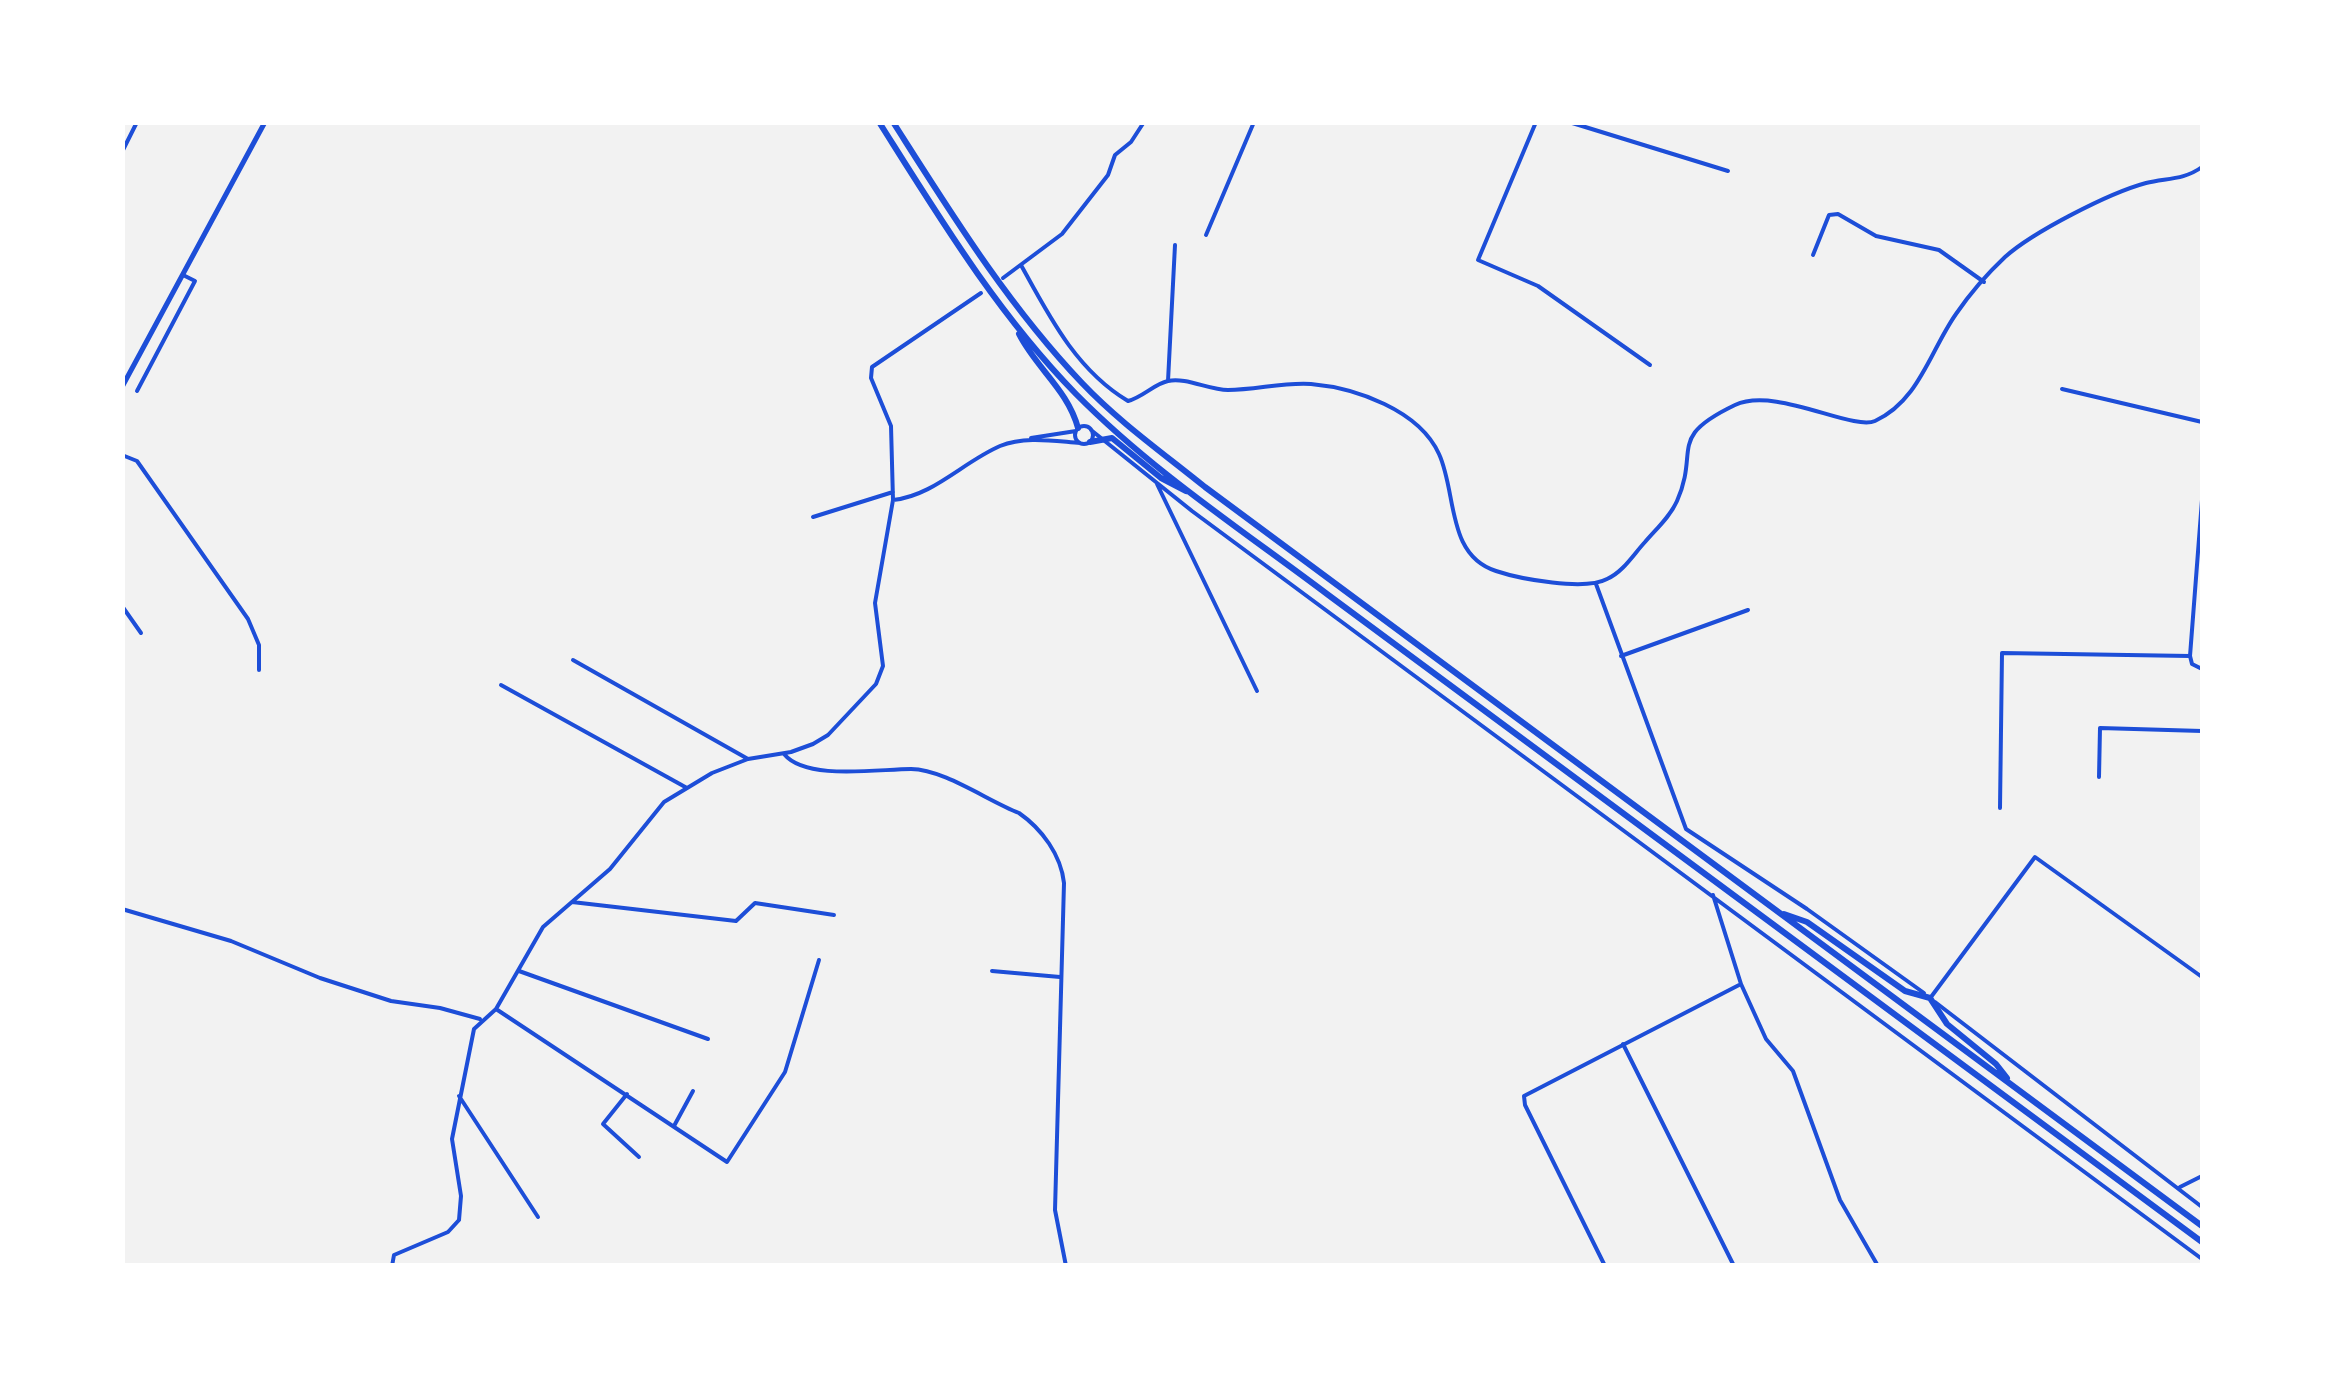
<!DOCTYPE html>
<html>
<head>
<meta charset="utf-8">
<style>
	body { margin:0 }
	#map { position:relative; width:2325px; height:1388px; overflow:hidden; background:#f2f2f2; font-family:"PT Sans",sans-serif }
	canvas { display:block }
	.frame { position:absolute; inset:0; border:125px solid #fff; pointer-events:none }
</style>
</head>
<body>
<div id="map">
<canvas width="2325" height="1388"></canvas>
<div class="frame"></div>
</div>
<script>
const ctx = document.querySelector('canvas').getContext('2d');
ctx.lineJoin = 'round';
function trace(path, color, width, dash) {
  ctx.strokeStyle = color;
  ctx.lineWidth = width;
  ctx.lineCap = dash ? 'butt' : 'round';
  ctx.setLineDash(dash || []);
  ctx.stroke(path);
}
trace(new Path2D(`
	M1536 122 1478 260 1538 286 1650 365
	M1569 122 1728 171
	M122 152 137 122
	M1206 235 1254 122
	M1813 255 1829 215 1838 214 1876 236 1939 250 1984 282
	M1021 265C1049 316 1076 370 1128 401 1143 397 1154 384 1168 381 1186 377 1209 390 1228 390 1256 390 1283 382 1311 384 1356 388 1419 410 1439 454 1457 493 1446 555 1496 571 1520 579 1585 591 1607 579 1623 572 1633 555 1645 542 1656 529 1670 517 1677 501 1700 449 1666 438 1735 405 1775 386 1852 431 1875 421 1919 401 1930 351 1956 314 1969 295 1988 273 2005 257 2033 232 2109 193 2146 183 2167 178 2184 180 2202 167
	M1003 278 1062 234 1108 175 1115 155 1131 142 1144 122
	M1168 381 1175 245
	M2062 389 2202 422
	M137 391 195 281 183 275
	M1075 435a9 9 0 1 1 18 0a9 9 0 1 1-18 0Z
	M1091 430 1192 511 2202 1259
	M1031 438 1076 431
	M122 455 137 461 248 619 259 645V670
	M1157 484 1257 691
	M893 500 891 426 871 378 872 367 981 293
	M2202 500 2190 656 2192 664 2202 669
	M813 517 893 492
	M1596 584 1686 829 1807 909 1924 993
	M122 606 141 633
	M1621 656 1748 610
	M573 660 748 759
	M501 685 687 788
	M784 754C806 781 878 769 911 769 943 769 988 801 1019 813 1042 829 1061 855 1064 883L1055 1210 1066 1266
	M2099 777 2100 728 2202 731
	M2000 808 2002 653 2190 656
	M1713 895 1741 984 1766 1039 1793 1071 1840 1200 1878 1266
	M572 902 736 921 755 903 834 915
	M122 909 231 941 320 978 391 1001 440 1008 480 1019
	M519 971 708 1039
	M992 971 1060 977
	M1931 997 2035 857 2202 977
	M1935 1002 2202 1207
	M496 1009 727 1162 785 1072 819 960
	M1623 1044 1734 1266
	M627 1094 603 1124 639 1157
	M459 1096 538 1217
	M674 1126 693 1091
	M2180 1187 2202 1176
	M392 1266 394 1255 448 1232 459 1220 461 1196 452 1139 474 1029 496 1009 543 927 610 869 664 802 712 773 748 759 791 752 813 744 828 735 876 684 883 666 875 603 893 500C933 496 963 462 1000 446 1025 436 1053 441 1080 443
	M1605 1266 1525 1105 1524 1096 1741 984`), '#1d4ed8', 4);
trace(new Path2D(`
	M122 387 265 122`), '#1d4ed8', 5);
trace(new Path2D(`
	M879 122C939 217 997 313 1076 394 1151 470 1242 530 1327 594L2202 1242
	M893 122C951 213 1007 304 1082 383 1119 422 1163 453 1205 487L2202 1226
	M1019 334C1036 368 1068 390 1078 428
	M1090 442 1112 438 1161 478 1186 491
	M1784 914 1807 922 1905 991 1930 998 1947 1024 1996 1064 2007 1078`), '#1d4ed8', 6);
</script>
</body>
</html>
